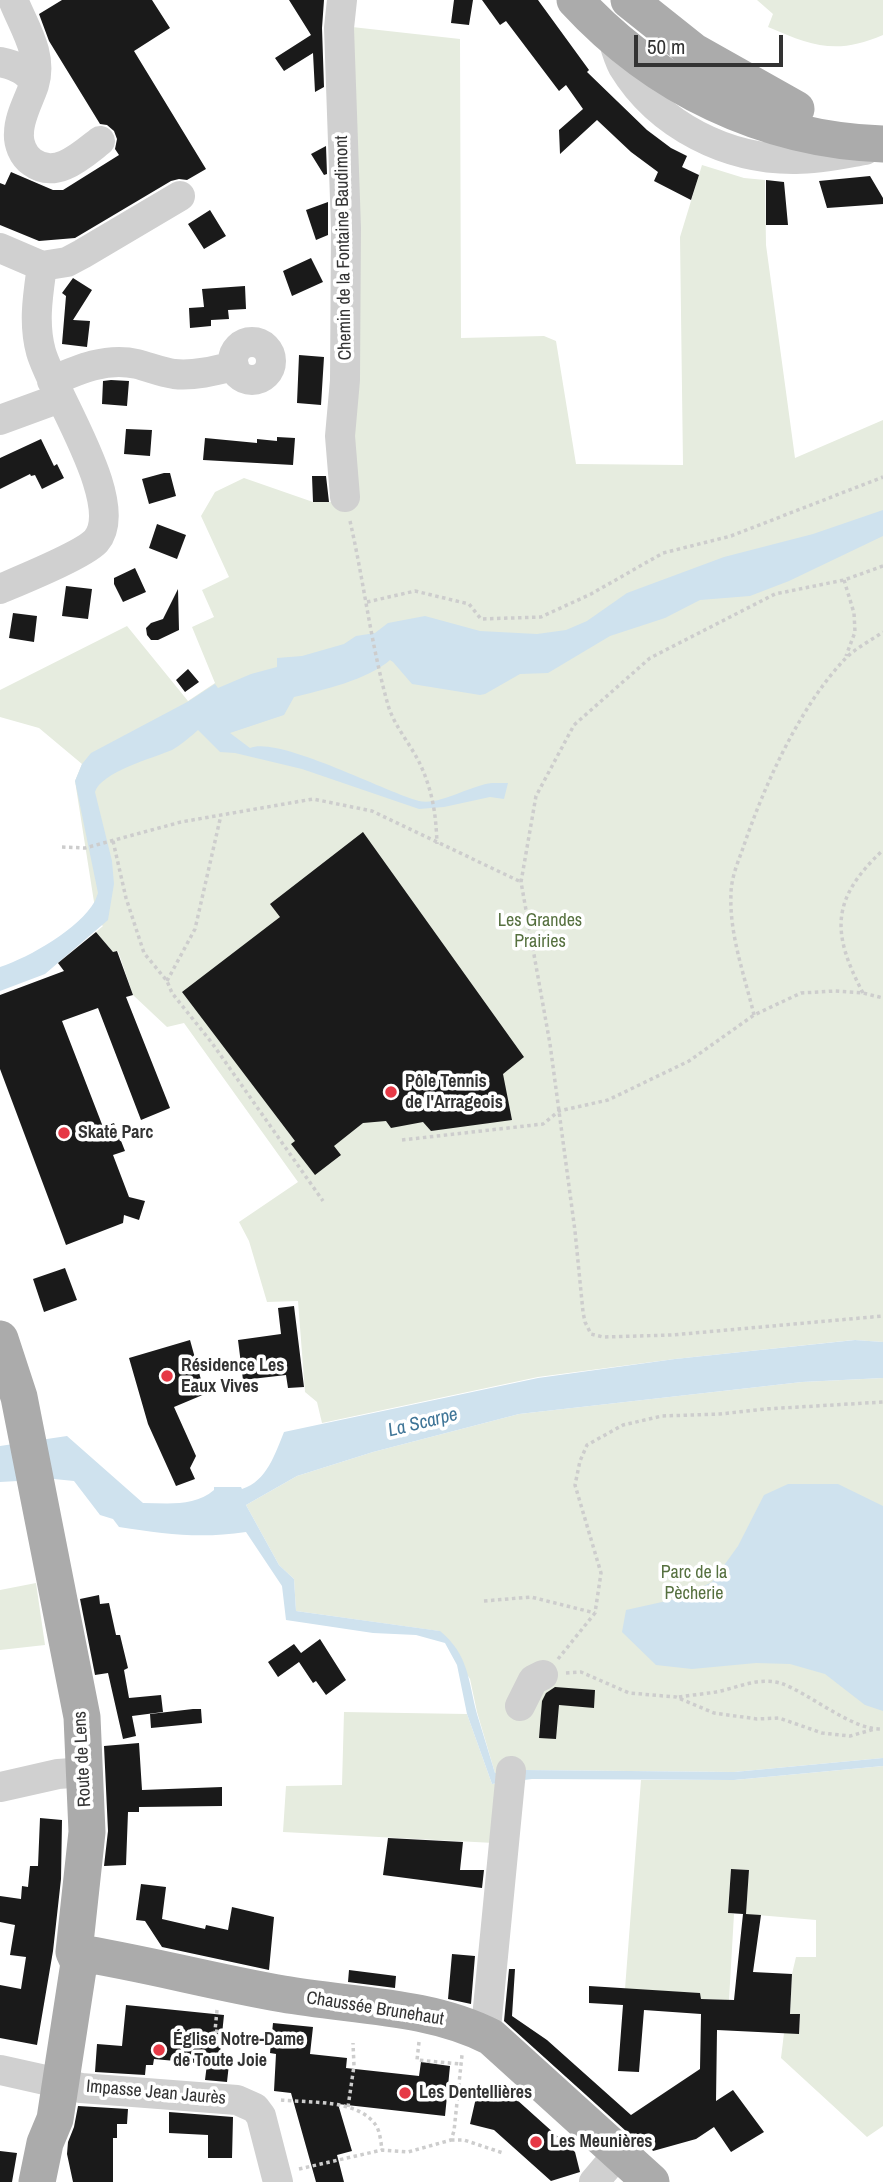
<!DOCTYPE html>
<html>
<head>
<meta charset="utf-8">
<style>
	body { margin:0 }
	#map { position:relative; width:883px; height:2182px; overflow:hidden; background:#fff; font-family:"Archivo Narrow",sans-serif }
	canvas { display:block }
	.scale { position:absolute; left:634px; top:35px; width:149px; height:32px; box-sizing:border-box; border:4px solid #333; border-top:0; padding-left:9px; font-size:21px; line-height:24px; white-space:nowrap; color:#333; -webkit-text-stroke:5px #fff; paint-order:stroke }
</style>
</head>
<body>
<div id="map">
<canvas width="883" height="2182"></canvas>
<div class="scale">50 m</div>
</div>
<script>
const ctx = document.querySelector('canvas').getContext('2d');
ctx.lineJoin = 'round';
function fillPath(path, color) {
  ctx.fillStyle = color;
  ctx.fill(path, 'evenodd');
}
function trace(path, color, width, dash) {
  ctx.strokeStyle = color;
  ctx.lineWidth = width;
  ctx.lineCap = dash ? 'butt' : 'round';
  ctx.setLineDash(dash || []);
  ctx.stroke(path);
}
function write(font, color, halo, rows, align = 'center') {
  ctx.font = font + ' "Archivo Narrow",sans-serif';
  ctx.lineWidth = 7;
  ctx.setLineDash([]);
  ctx.textBaseline = 'middle';
  ctx.strokeStyle = halo;
  ctx.fillStyle = color;
  for (const [text, x, y, turn = 0] of rows) {
    ctx.save();
    ctx.translate(x, y);
    ctx.rotate((+turn || 0) * Math.PI / 180);
    ctx.textAlign = isNaN(turn) ? turn : align;
    if (halo) ctx.strokeText(text, 0, 0);
    ctx.fillText(text, 0, 0);
    ctx.restore();
  }
}
fillPath(new Path2D(`
	M757 0H883V35C837 55 812 46 768 27L773 14Z
	M343 26 460 39 461 338 544 336 556 341 576 464 683 465 680 237 702 165 744 178 765 180 766 245 795 458 883 420V1342L854 1340 675 1359 538 1377 322 1423 317 1402 305 1392 298 1301 267 1302 249 1241 239 1222 298 1182 184 1023 167 1027 133 995 118 951 113 952 96 932 103 926 97 921 75 781 82 764 39 728 0 717V690L127 626 188 701 215 683 192 627 214 617 202 590 229 577 201 516 215 492 244 478 313 502H332Z
	M883 1378V1758L734 1772 525 1770 495 1773 477 1712 470 1679 439 1631 296 1611 294 1579 279 1565 246 1505 297 1476 373 1452 519 1414 802 1382Z
	M36 1583 45 1645 0 1650V1590Z
	M344 1712 467 1714 492 1784H499L494 1843 283 1832 286 1786 342 1785Z
	M883 1766V2126L867 2137 781 2058 784 2033H799L800 2014H790L792 1974 796 1957H816V1920L746 1914 749 1870 731 1869 728 1913 734 1914 729 2000 701 1999 699 1993 625 1989 641 1780H734Z`), '#e6ecdf');
fillPath(new Path2D(`
	M883 510V536L789 581 750 596 700 600 665 618 610 636 548 673 520 674 485 694 480 695 412 684 393 662 390 660C367 680 323 690 294 697L284 715 230 733 250 748C279 736 385 792 419 801 439 806 471 785 492 783 497 783 503 783 508 783L504 799 490 797 444 807 419 809 302 769 235 753 220 752 198 730C190 737 181 745 172 750 153 758 101 772 95 792L112 861 114 884 108 920 45 974 0 991V967C30 957 79 929 95 901L98 893 75 781 82 764 91 753 189 701 215 684 218 688 251 674 277 667V658L302 656 344 644 356 636 375 633 388 623 425 616 480 631 537 634 566 630 587 621 627 593 724 557 813 534Z
	M855 1340 883 1342V1378L802 1382 519 1414 373 1452 297 1476 246 1505 279 1565 294 1579 296 1611 440 1631C469 1655 468 1680 477 1714 483 1734 489 1753 495 1773L524 1770 734 1772 883 1758V1766L734 1780 532 1779 492 1784 467 1714 457 1665 445 1643 416 1635 373 1633 286 1620 282 1586 246 1532C199 1539 166 1534 119 1527L113 1519 100 1515 74 1481 54 1479 0 1482V1446L67 1436 143 1503C168 1503 194 1507 214 1490V1487H241L242 1489C267 1481 275 1454 284 1432L538 1378 675 1359Z
	M788 1484H838L883 1506V1711L865 1705 825 1674 790 1664 756 1663 692 1669 656 1665 622 1632 626 1610 680 1598 712 1582 738 1546 764 1495Z`), '#cfe2ee');
fillPath(new Path2D(`
	M62 0H152L170 28 134 51 206 169 187 180 179 179 171 181 75 238 39 241 0 225V183L5 185 11 172 53 190H63L119 155 115 149 117 139 114 131 107 125 100 124 49 41 39 14Z
	M289 0H324L322 28 324 87 315 92 313 53 284 71 275 58 311 35Z
	M454 0H473L469 25 451 23Z
	M482 0H538L589 70 587 72 647 130 671 148 687 156 682 167 699 175 691 200 654 181 658 172 631 152 597 120 560 154 559 130 583 109 566 85 559 91 506 21 500 25Z
	M326 146 327 174 324 175 311 154Z
	M870 176 883 198V204L827 208 819 181Z
	M766 180 784 182 788 225H766Z
	M328 202V235L316 240 306 210Z
	M210 210 226 236 204 249 188 224Z
	M311 258 323 282 292 296 283 271Z
	M73 278 92 290 73 320 90 321 87 347 62 344 66 296 62 293Z
	M245 286 246 309 228 310 229 319 211 320V326L190 328 189 308 204 307 202 289Z
	M299 355 324 357 321 405 297 403Z
	M111 380 129 381 127 406 102 404 103 381Z
	M126 429 152 430 150 456 124 454Z
	M277 437 295 438 293 465 203 460 205 438 257 443V439L277 441Z
	M41 439 54 466 57 464 64 478 42 489 35 475 31 476 30 474 0 489V458Z
	M164 473H170L176 496 149 504 142 479Z
	M312 476H326L329 502H313Z
	M157 524 186 535 177 559 149 548Z
	M135 568 146 592 123 602 114 584V578Z
	M66 586 92 589 88 619 62 616Z
	M178 589 179 630 158 640H151L147 635 146 628 151 623 163 619Z
	M13 613 37 616 34 642 9 638Z
	M188 669 199 682 185 692 176 680Z
	M363 832 524 1057 503 1074 512 1120 431 1131 423 1122 391 1128 386 1121 363 1123 334 1146 341 1155 315 1175 291 1144 295 1141 182 992 280 917 270 904Z
	M96 932 113 952 117 951 133 995 126 997 170 1108 141 1120 98 1008 62 1021 103 1127 114 1123 125 1151 113 1155 129 1197 145 1201 139 1220 124 1215 123 1223 66 1245 0 1069V995L64 971 58 963Z
	M65 1268 77 1300 44 1312 33 1279Z
	M294 1306 304 1387 288 1388 286 1375 243 1380 238 1340 281 1334 278 1308Z
	M190 1340 205 1394 174 1407 196 1456 190 1468 195 1479 176 1486 148 1424 129 1358Z
	M99 1595 100 1604 109 1603 116 1635H120L128 1668 124 1670 129 1698 161 1695 163 1712 132 1716 136 1736 123 1739 108 1673 95 1675 80 1599Z
	M320 1639 346 1680 326 1695 316 1681 313 1683 299 1662 278 1677 268 1662 294 1644 301 1653Z
	M555 1687 595 1690 594 1708 559 1705 556 1739 539 1738 542 1701 546 1693Z
	M193 1709H201L202 1723 151 1728 150 1714Z
	M139 1743 142 1790 222 1787V1806L139 1807V1812H128L126 1865 104 1866 108 1831 104 1746Z
	M40 1818 62 1820 61 1879 53 1951 37 2045 0 2038V1985L21 1989 26 1957 10 1955 15 1925 0 1922V1896L21 1899 22 1886 28 1887 30 1866H38Z
	M388 1838 463 1842 460 1870H484L482 1888 383 1875Z
	M731 1869 749 1870 746 1914 761 1915 753 1972 792 1974 790 2014H800L799 2034 717 2030 716 2101 733 2090 764 2132 731 2152 714 2127 696 2139 653 2151 643 2137 637 2141 504 2021 509 1969H515L512 2016 547 2040 631 2115 700 2069 701 2014 644 2010 639 2072 618 2071 623 2005 589 2003V1986L700 1993 701 1999 734 2000 743 1914 728 1913Z
	M141 1884 166 1887 162 1919 205 1929 206 1925 228 1930 232 1907 274 1917 269 1970 162 1947 145 1921 136 1920Z
	M452 1954 475 1956 471 2004 448 1999Z
	M349 1970 396 1976 395 1988 348 1982Z
	M126 2005 224 2015 220 2054 230 2055 227 2082 205 2080 207 2064 154 2059 153 2065H146L145 2075 95 2072 97 2044 122 2046Z
	M273 2023 313 2027 310 2054 347 2058 346 2068 419 2076 421 2062 450 2066 445 2116 338 2104 352 2151 337 2155 344 2182H316L291 2093 274 2091 276 2054 270 2053Z
	M478 2089 495 2093 496 2090 517 2096 516 2099 575 2152 580 2172 551 2181 494 2130 470 2124Z
	M78 2106 128 2109 127 2124H117V2138H113V2182H73L67 2154 68 2142 74 2127Z
	M169 2112 233 2117 232 2158H208V2135L169 2133Z
	M0 2151 17 2153 12 2182H0Z`), '#1a1a1a');
trace(new Path2D(`
	M350 521C364 582 371 645 388 705 394 726 412 746 421 766 433 793 436 815 437 844
	M883 566 844 580 775 594 650 658 574 725 536 796 521 882 550 1044 575 1231 583 1312 585 1322 591 1334 603 1337 672 1335 883 1316
	M844 580 854 613 855 632 846 656
	M367 602 415 591 469 604 481 619 541 617 591 594 663 553 731 536 883 477
	M113 841 126 898 144 953 167 981 172 993 212 1043 323 1201
	M62 847 85 848 181 822 313 799 372 811 521 882
	M167 981 195 929 221 815
	M863 993C831 932 831 899 883 850
	M754 1015C745 977 729 934 731 894 731 878 738 862 743 848 764 786 799 708 844 660 854 649 870 641 883 632
	M402 1140 543 1124 559 1111 608 1100 689 1061 754 1015 801 993 835 991 863 993 883 998
	M484 1601 531 1597 595 1613
	M558 1659 595 1613 601 1573 575 1485 580 1461 587 1445 623 1425 662 1416 720 1414 765 1409 883 1402
	M566 1673 581 1672 629 1693 676 1697 714 1713 757 1719 779 1718 822 1733 850 1736 875 1729
	M679 1697C691 1695 704 1694 716 1692 737 1688 758 1677 780 1683 810 1693 852 1731 883 1729
	M217 2010 215 2031 235 2034
	M419 2042 417 2060 460 2064
	M281 2100C310 2103 356 2099 375 2124 380 2130 381 2143 382 2150
	M348 2107 354 2066 353 2043
	M451 2140H464L503 2153
	M299 2169 382 2150 408 2152 451 2140 454 2131 462 2055`), '#cdcdcd', 3.5, [3.5, 3.5]);
trace(new Path2D(`
	M342 0 339 28 346 228 345 380 340 436 345 497
	M14 2C25 29 43 55 34 85
	M612 36C615 46 618 58 623 67 659 126 728 160 796 159 819 159 842 154 865 150
	M0 62C14 65 30 70 34 85 29 100 19 117 19 133 18 143 23 156 32 162 56 180 82 155 100 141
	M0 248 42 266C38 295 33 323 41 352 53 394 128 504 96 541 83 555 21 580 0 589
	M42 266 67 262 82 254 180 196
	M233 361a19 19 0 1 1 38 0a19 19 0 1 1-38 0Z
	M52 381C79 369 107 357 137 364 149 367 161 372 174 374 194 376 214 371 234 366
	M0 420 60 398
	M520 1706 533 1680 543 1675
	M0 1787 58 1774 86 1772
	M481 2032 487 2018 511 1771
	M0 2070 81 2088 237 2100 255 2108 261 2116 278 2182
	M594 2182 611 2162 617 2151`), '#d0d0d0', 30);
trace(new Path2D(`
	M575 0C655 87 764 140 883 144
	M629 0 693 51 796 109
	M0 1339 19 1397 82 1717 87 1832 74 1952 79 1963 55 2119 45 2143 37 2182
	M74 1952C144 1963 213 1982 283 1994 351 2006 429 2005 491 2037L651 2182`), '#ababab', 37);
for (const [x, y, r, color] of [
	[391,1092,7,"#e63946"],
	[64,1133,7,"#e63946"],
	[167,1376,7,"#e63946"],
	[159,2050,7,"#e63946"],
	[405,2093,7,"#e63946"],
	[536,2142,7,"#e63946"]
]) {
  const dot = new Path2D();
  dot.arc(x, y, r, 0, 2 * Math.PI);
  ctx.fillStyle = color;
  ctx.fill(dot);
  trace(dot, '#fff', 2.5);
}
write('18px', '#333', '#fff', [
	["Chemin de la Fontaine Baudimont",344,248,-91],
	["Route de Lens",83,1759,-93],
	["Chaussée Brunehaut",375,2009,9],
	["Impasse Jean Jaurès",156,2093,5]
]);
write('18px', '#56703f', '#fff', [
	["Les Grandes",540,921],
	["Prairies",540,942],
	["Parc de la",694,1573],
	["Pècherie",694,1594]
]);
write('bold 18px', '#333', '#fff', [
	["Pôle Tennis",405,1082],
	["de l'Arrageois",405,1103],
	["Skate Parc",78,1133],
	["Résidence Les",181,1366],
	["Eaux Vives",181,1387],
	["Église Notre-Dame",173,2040],
	["de Toute Joie",173,2061],
	["Les Dentellières",419,2093],
	["Les Meunières",550,2142]
], 'left');
write('italic 19px', '#3f7597', '#fff', [
	["La Scarpe",423,1423,-14]
]);
</script>
</body>
</html>
